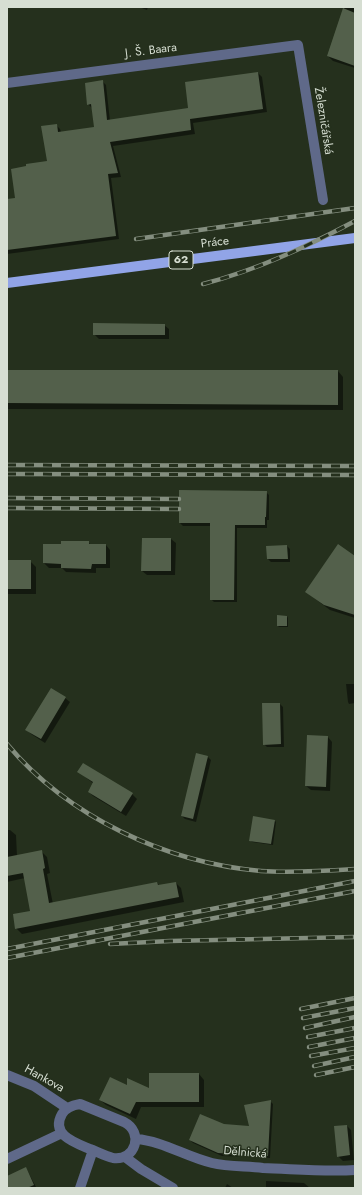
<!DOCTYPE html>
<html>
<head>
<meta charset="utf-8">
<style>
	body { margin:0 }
	#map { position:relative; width:362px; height:1195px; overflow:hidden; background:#25301d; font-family:Jost,sans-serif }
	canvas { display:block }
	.frame { position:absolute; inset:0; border:8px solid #d6ded2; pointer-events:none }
</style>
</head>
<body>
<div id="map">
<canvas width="362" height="1195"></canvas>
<div class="frame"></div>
</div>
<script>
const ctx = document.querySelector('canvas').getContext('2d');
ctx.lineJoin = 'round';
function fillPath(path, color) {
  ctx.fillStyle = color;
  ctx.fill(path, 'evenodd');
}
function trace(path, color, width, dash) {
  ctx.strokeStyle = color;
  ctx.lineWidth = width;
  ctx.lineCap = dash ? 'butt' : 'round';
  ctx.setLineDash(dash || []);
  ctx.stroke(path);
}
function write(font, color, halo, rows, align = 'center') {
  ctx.font = font + ' Jost,sans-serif';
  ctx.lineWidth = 3;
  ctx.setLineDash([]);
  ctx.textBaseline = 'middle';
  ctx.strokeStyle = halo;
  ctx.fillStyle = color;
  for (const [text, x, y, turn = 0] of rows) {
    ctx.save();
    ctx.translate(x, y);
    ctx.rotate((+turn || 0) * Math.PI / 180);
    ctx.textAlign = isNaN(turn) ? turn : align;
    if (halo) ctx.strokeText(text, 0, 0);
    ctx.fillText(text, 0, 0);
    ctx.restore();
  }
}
fillPath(new Path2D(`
	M139 7H148L147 10Z
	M344 7H355V68L333 61 328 56Z
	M258 73 262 77 267 112 193 123 195 134 113 146 121 177 111 178 119 239 7 254V200L16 199 48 162 56 125 60 129 61 132 95 128 92 108 88 104 102 81 106 85 110 121 189 109Z
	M164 325 169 329V339H99L94 334Z
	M7 371H338L343 377V410L7 409Z
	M266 492 269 495V520H267V528H237V602H214L211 599V526H183L180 523Z
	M143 539H171L176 543 175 575H147L142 571Z
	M88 542 91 545H106L110 550V568H96V573L66 572 62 568H49L44 563 62 545Z
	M287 546 290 549V562H271L268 559Z
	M355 558V618L330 610 306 592Z
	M7 561H30L36 567V594H7Z
	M287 616 288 618V627H279L278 626Z
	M346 684H355V703L349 704 348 702Z
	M65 698 70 702 45 743 31 734 27 730Z
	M280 704 283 707 284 747H267L264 744Z
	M328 737 332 742 330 791 311 790 306 786Z
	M208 757 211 760 196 822 185 819 182 816Z
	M84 764 132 794 137 799 126 816 93 796 89 792 94 784 79 772Z
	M275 821 276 822 273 845 252 842 250 840Z
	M7 830H10L16 835 17 856 41 851 47 857 50 873 47 874 53 904 157 883 160 886 176 883 181 888 184 902 22 934 16 928 31 912 25 878 7 882Z
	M199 1074 204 1080V1107H141L136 1119 106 1105 100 1100 128 1087 150 1089Z
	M270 1101 273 1104 270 1158 222 1156 193 1143 190 1140 224 1125 250 1127Z
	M347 1126 351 1130 354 1160 343 1161 338 1156Z
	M26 1168 36 1187 7 1188V1177Z
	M266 1181 304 1183 310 1188H266Z
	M227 1184 233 1188H225Z`), '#0007');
fillPath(new Path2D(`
	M343 8 355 13V66L327 56Z
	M258 72 263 109 190 119 191 130 110 142 118 173 108 174 116 236 7 250V199L15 198 11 169 26 166V164L47 161 41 126 57 124 58 132 94 127 91 104 87 105 85 83 103 80 107 120 188 108 185 82Z
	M93 323 165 324V335H93Z
	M7 370H338V405L7 403Z
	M179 490 267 491 266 517H265V525H235L234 600H210V523H179Z
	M142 538H171V571H141Z
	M61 541H89V544H106V564H92L91 569 61 568V564L43 563V544H61Z
	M338 544 355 556V615L324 605 305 592Z
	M287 545 288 559H267L266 546Z
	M7 560H31V589H7Z
	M277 615 287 616V626H277Z
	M51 688 66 697 41 739 25 730Z
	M262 703H280L281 744 263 745Z
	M307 735 328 736 326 787 305 786Z
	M196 753 208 756 193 819 181 816Z
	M83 763 133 793 121 812 88 792 93 782 77 772Z
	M253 816 275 820 271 844 249 841Z
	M42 850 45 868 43 869 49 903 157 882 158 885 176 882 179 897 15 929 13 914 30 911 23 873 7 876V857Z
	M149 1073H199V1102H136L130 1114 99 1100 110 1077 127 1085V1078L149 1088Z
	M271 1100 268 1156 218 1153 189 1140 200 1114 224 1124 249 1126 244 1105Z
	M347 1125 350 1155 337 1157 334 1126Z
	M26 1167 34 1185 27 1188H7V1176Z`), '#53604b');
trace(new Path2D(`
	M7 83 298 45 323 200
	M7 1075 34 1086 67 1108
	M80 1104 124 1122C144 1132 136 1161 113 1158 105 1156 98 1152 90 1149 76 1143 50 1135 62 1114 66 1107 73 1105 80 1104Z
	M136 1139C163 1141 186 1157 212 1163 228 1167 246 1166 263 1168 294 1169 325 1172 355 1170
	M125 1157 141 1169 173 1188
	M7 1159 62 1133
	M80 1188 93 1150`), '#5f6989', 10);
trace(new Path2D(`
	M7 283 355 238`), '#91a4e7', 10);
const rail = new Path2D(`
	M136 239 355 208
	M203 284C257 270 306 247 355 221
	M7 465 355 466
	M7 474 355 475
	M7 498 179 499
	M7 508 179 509
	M7 744C68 817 167 863 261 871 292 873 324 871 355 869
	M110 944 170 941 355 937
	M7 949 355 881
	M7 958 355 891
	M301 1009 355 998
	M303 1018 355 1008
	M305 1028 355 1017
	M308 1037 355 1028
	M309 1047 355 1038
	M311 1056 355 1048
	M314 1066 355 1057
	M316 1075 355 1067`);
trace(rail, '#848e7f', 4.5);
trace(rail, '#25301d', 3, [9]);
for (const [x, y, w] of [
	[181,260,24]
]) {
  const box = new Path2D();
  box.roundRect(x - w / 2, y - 9, w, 18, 3);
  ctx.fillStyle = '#25301d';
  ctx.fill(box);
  trace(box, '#d6ded2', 1);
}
write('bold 11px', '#d6ded2', null, [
	["62",181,260]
]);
write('12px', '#d6ded2', '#25301d', [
	["J. Š. Baara",151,51,-7],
	["Železničářská",323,121,81],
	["Práce",215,243,-7],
	["Hankova",44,1079,29],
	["Dělnická",245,1153,5]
]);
</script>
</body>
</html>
